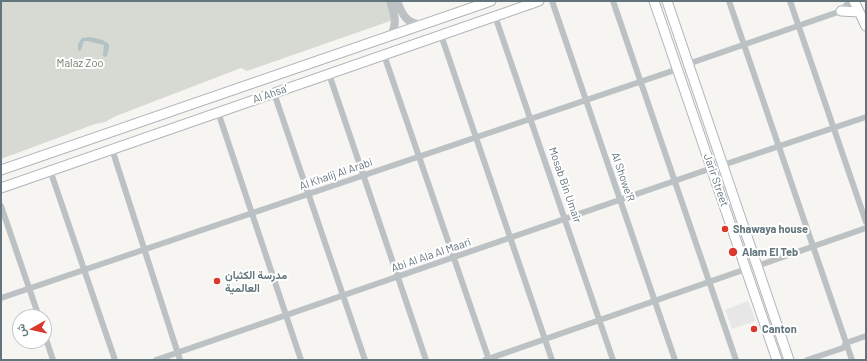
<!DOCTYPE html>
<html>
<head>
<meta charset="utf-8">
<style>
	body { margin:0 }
	#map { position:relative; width:867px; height:361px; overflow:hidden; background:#f6f5f2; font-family:Barlow,Vazirmatn,sans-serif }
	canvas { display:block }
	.frame { position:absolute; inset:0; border:2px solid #62757c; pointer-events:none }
	.north { position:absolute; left:12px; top:309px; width:40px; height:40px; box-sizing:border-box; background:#fff; border:1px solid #c0c8cb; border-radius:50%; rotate:262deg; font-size:11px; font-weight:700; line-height:16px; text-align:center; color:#62757c }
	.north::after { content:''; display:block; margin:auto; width:14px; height:18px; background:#db382d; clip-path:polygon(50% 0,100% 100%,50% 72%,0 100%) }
</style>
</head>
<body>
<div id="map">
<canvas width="867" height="361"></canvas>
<div class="frame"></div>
<div class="north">ش</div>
</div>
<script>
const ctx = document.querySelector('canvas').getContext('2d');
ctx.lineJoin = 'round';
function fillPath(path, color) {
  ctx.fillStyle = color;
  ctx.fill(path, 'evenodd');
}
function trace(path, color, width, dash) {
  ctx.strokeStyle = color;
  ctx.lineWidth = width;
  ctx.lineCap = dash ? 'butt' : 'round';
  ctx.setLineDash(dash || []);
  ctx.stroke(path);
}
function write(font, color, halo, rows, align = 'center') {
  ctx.font = font + ' Barlow,Vazirmatn,sans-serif';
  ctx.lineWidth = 4;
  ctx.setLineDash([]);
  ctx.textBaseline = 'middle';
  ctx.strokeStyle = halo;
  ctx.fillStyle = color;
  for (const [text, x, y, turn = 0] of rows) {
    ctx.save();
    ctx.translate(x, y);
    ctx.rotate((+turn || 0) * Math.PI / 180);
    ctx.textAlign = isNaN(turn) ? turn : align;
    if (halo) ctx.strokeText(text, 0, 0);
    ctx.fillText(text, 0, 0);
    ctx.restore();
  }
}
fillPath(new Path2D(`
	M748 301 756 321 732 329 725 310Z`), '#e6e7e6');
fillPath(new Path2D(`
	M1 1H386L393 20 247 71 241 68 116 116 105 122 95 124 1 159Z`), '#d6dad2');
fillPath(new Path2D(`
	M90 37C95 38 107 40 109 45 110 48 107 53 107 56L104 57 103 55 104 45 87 41H84L81 50 78 51V44L82 38Z`), '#b3c2c4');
const secondary = new Path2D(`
	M654 1 777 360
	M667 1 789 360
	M854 1 866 26
	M841 11 859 12
	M1 170 491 1
	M1 188 539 1`);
trace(secondary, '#afb6b9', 11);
trace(new Path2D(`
	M552 1 675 360
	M613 1 736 360
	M729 1 852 360
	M790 1 866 222
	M495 16 613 360
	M441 35 552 360
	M384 55 489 360
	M688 64 841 11 850 1
	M329 74 426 360
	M274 93 365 360
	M218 112 301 360
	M112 149 180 360
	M723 165 866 117
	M50 170 115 360
	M1 206 39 317
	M757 266 866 228
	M1 298 678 69
	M44 333 53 360
	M156 360 712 168
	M485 360 746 269
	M807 360 843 348 846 343 866 336`), '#bcc2c4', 6);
trace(new Path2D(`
	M390 1C394 13 398 23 391 35
	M397 1C402 14 407 25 422 24`), '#bcc2c4', 8);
trace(secondary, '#fff', 9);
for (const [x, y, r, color] of [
	[725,229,4,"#db382d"],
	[733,252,5,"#db382d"],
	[217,281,4,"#db382d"],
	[754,329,4,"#db382d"]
]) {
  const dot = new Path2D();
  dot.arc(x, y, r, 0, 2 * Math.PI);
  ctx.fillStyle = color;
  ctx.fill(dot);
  trace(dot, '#fff', 1.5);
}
write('11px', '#6c7a64', '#fff', [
	["Malaz Zoo",80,63]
]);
write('11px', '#62757c', '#fff', [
	["Al Ahsa'",270,94,-19],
	["Al Khalij Al Arabi",336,174,-19],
	["Al Showe'R",623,177,71],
	["Jarir Street",716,180,71],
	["Mosab Bin Umair",565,185,71],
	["Abi Al Ala Al Maari",431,255,-19]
]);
write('bold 11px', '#62757c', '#fff', [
	["Shawaya house",733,229],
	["Alam El Teb",742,252],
	["مدرسة الكثبان",225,275],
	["العالمية",225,288],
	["Canton",762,329]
], 'left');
</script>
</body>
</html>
